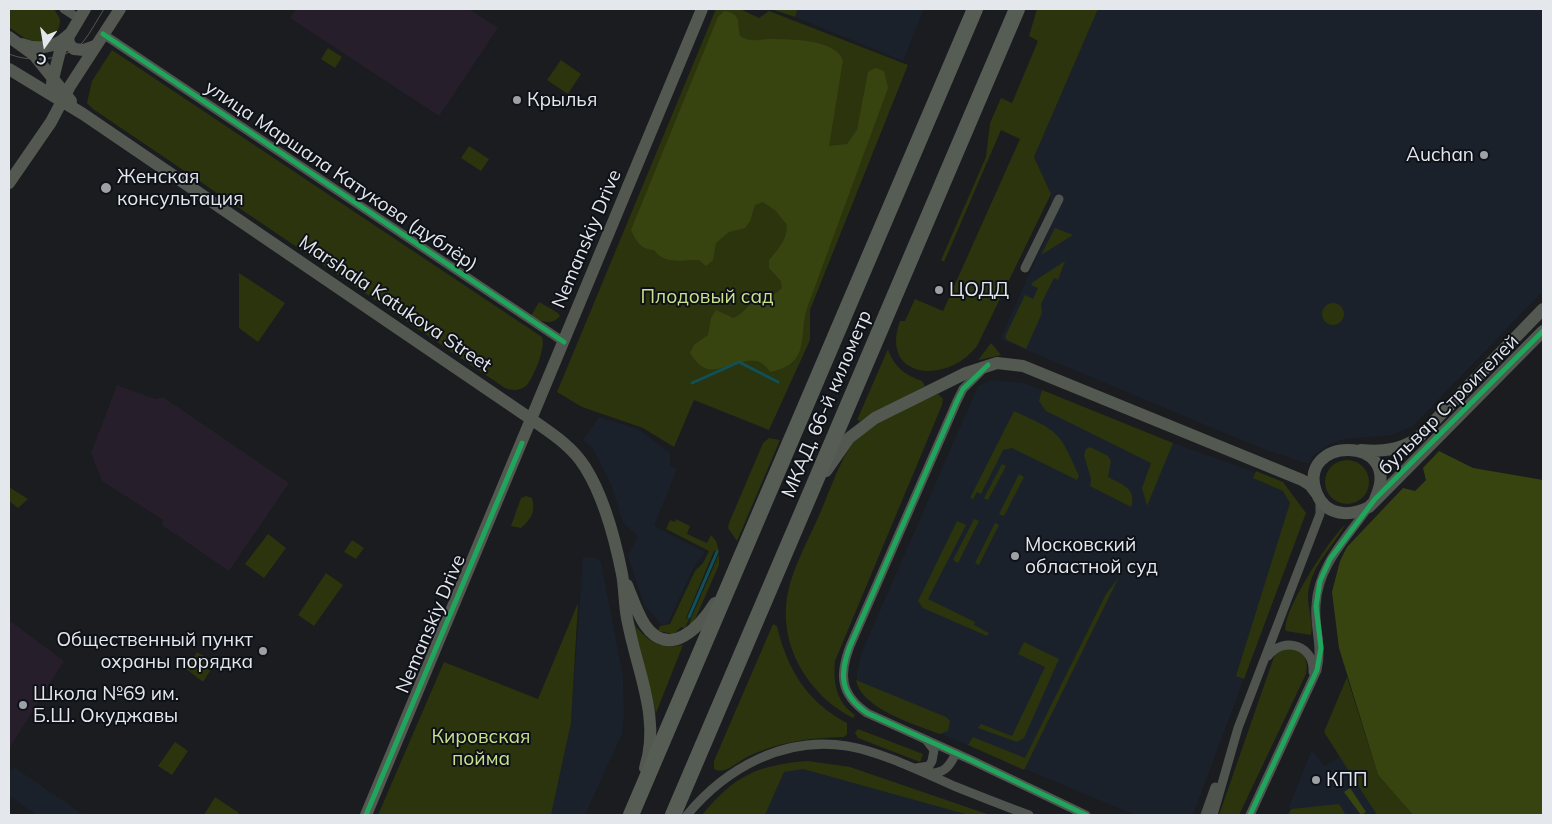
<!DOCTYPE html>
<html>
<head>
<meta charset="utf-8">
<style>
	body { margin:0 }
	#map { position:relative; width:1552px; height:824px; overflow:hidden; background:#1a1c1f; font-family:Mulish,sans-serif }
	canvas { display:block }
	.frame { position:absolute; inset:0; border:10px solid #e4e7eb; pointer-events:none }
	.north { position:absolute; left:20px; top:20px; width:50px; height:50px; -webkit-text-stroke:4px #0e1218; paint-order:stroke; rotate:193deg; font-size:14px; font-weight:700; line-height:20px; text-align:center; color:#e4e7eb }
	.north::after { content:''; display:block; margin:auto; width:18px; height:22px; background:#e4e7eb; clip-path:polygon(50% 0,100% 100%,50% 72%,0 100%) }
</style>
</head>
<body>
<div id="map">
<canvas width="1552" height="824"></canvas>
<div class="frame"></div>
<div class="north">С</div>
</div>
<script>
const ctx = document.querySelector('canvas').getContext('2d');
ctx.lineJoin = 'round';
function fillPath(path, color) {
  ctx.fillStyle = color;
  ctx.fill(path, 'evenodd');
}
function trace(path, color, width, dash) {
  ctx.strokeStyle = color;
  ctx.lineWidth = width;
  ctx.lineCap = dash ? 'butt' : 'round';
  ctx.setLineDash(dash || []);
  ctx.stroke(path);
}
function write(font, color, halo, rows, align = 'center') {
  ctx.font = font + ' Mulish,sans-serif';
  ctx.lineWidth = 4;
  ctx.setLineDash([]);
  ctx.textBaseline = 'middle';
  ctx.strokeStyle = halo;
  ctx.fillStyle = color;
  for (const [text, x, y, turn = 0] of rows) {
    ctx.save();
    ctx.translate(x, y);
    ctx.rotate((+turn || 0) * Math.PI / 180);
    ctx.textAlign = isNaN(turn) ? turn : align;
    if (halo) ctx.strokeText(text, 0, 0);
    ctx.fillText(text, 0, 0);
    ctx.restore();
  }
}
fillPath(new Path2D(`
	M798 9H924L903 61 795 17Z
	M1098 9H1543V291L1413 426 1392 435 1344 439 1327 446 1312 457 1309 464 1258 447 1000 339 1059 208 1051 204V194L1034 157Z
	M992 380 1025 383 1173 443 1283 482 1306 513 1193 815H1135L885 711 865 698 857 684V672L861 654 978 386Z
	M599 417 638 429 670 453V465L677 469 654 526 705 552 694 567 668 623 662 625 644 605 628 556 638 536 623 523 611 484 592 447 583 440Z
	M583 557 597 558 601 562 623 677 624 716 622 734 585 815H551L571 723Z
	M1312 749 1324 766 1351 751 1404 815H1288L1291 809H1288Z
	M808 761 850 767 990 815H765L784 772 794 762Z
	M14 767 84 815H36L9 795V773Z`), '#1a212b');
fillPath(new Path2D(`
	M296 9H469L498 28 439 116 290 18Z
	M117 385 155 399 163 397 289 483 229 571 162 525 163 520 102 481 91 453Z
	M9 620 64 661 9 749Z`), '#261e2a');
fillPath(new Path2D(`
	M9 9H54L60 19C60 36 46 46 30 40 22 38 15 31 9 27Z
	M716 9H740L759 18 769 11 908 65 810 310V340L769 430 694 400 674 447 643 428 582 407 557 392Z
	M771 9H798L795 17Z
	M1037 9H1098L1034 157 1051 194 977 346C946 386 879 378 900 321H905L915 299 943 311 1020 139 1001 130 944 262 941 260 986 157 990 123 1001 98 1012 103 1038 41 1029 36Z
	M328 48 342 57 335 68 321 59Z
	M112 50 542 337C546 348 534 376 527 385 521 391 512 391 505 388L93 109 87 103 92 81Z
	M561 60 581 74 568 94 547 80Z
	M469 146 489 159 481 171 461 158Z
	M1055 228 1073 235 1041 255Z
	M1065 261 1058 280 1054 278 1041 304 1042 313 1026 349 1007 340 1005 337 1025 295 1033 299 1038 288 1031 285 1033 282Z
	M239 273 285 303 258 342 239 328Z
	M539 302 558 313 560 316C552 326 541 322 531 316Z
	M1322 314a11 11 0 1 1 22 0a11 11 0 1 1-22 0Z
	M991 343 1001 355 979 360V359Z
	M888 349C894 367 905 375 922 381L925 386 860 421 857 420Z
	M1042 390 1173 443 1147 506 1142 488 1151 463 1046 411 1039 401Z
	M938 394 943 399 942 405 835 661C833 682 836 702 855 715L853 718C808 695 777 644 788 592 794 564 810 537 821 511 833 483 842 453 863 430 871 421 923 401 938 394Z
	M1014 411C1059 432 1059 430 1079 476L1077 480 1012 448 1003 450 981 494 977 492 973 499 970 498Z
	M769 438 780 440 737 541 728 528 729 523 763 443Z
	M1090 447 1108 456 1111 461 1108 477C1121 484 1138 489 1131 507L1090 486 1091 479 1084 455 1086 449Z
	M1325 482a22 22 0 1 1 44 0a22 22 0 1 1-44 0Z
	M1002 464 1006 466 988 500 984 498Z
	M1256 471 1283 482 1306 513 1244 679 1236 676 1290 503 1283 491 1253 478Z
	M1019 474 1024 477 1004 516 999 514Z
	M9 487 28 499 18 508 9 501Z
	M526 496 532 498C536 512 531 519 521 528L511 526 521 498Z
	M676 519 690 526 687 534 707 543 711 535 716 541 719 551H714L686 618 689 619 685 628 681 627 674 634 658 631 660 626 670 624 695 571 703 563 709 551 666 529 670 520 675 522Z
	M974 519 979 521 958 563 953 560Z
	M957 521 966 525 928 599 975 622 974 625 989 633 987 636 923 608 918 601Z
	M995 523 999 525 979 565 975 563Z
	M1345 525C1332 549 1313 562 1308 593 1307 606 1314 625 1311 635L1286 631C1280 615 1331 536 1345 525Z
	M268 534 286 548 264 578 245 564Z
	M352 540 364 548 356 559 344 552Z
	M719 554V565L693 624 689 623Z
	M326 573 343 585 314 626 298 615Z
	M1119 577 1024 770 968 745 973 737 1025 758 1106 594Z
	M578 603 571 723 551 815H378L444 662 538 699Z
	M633 623C647 641 660 650 683 645L656 713Z
	M773 624 777 626C787 669 807 702 847 723V734L844 737C809 738 777 742 745 758 736 763 725 775 714 769V761Z
	M1024 642 1059 659 1024 738 1017 742 978 728 981 724 1012 736 1045 667 1018 654Z
	M1289 648C1304 652 1309 659 1306 674L1239 815H1219L1275 654 1282 650Z
	M197 652 215 663 203 682 186 669Z
	M1347 677 1378 775 1413 815H1377L1324 732Z
	M856 680 946 717 950 721 948 731 939 734C915 724 861 709 856 680Z
	M858 729 923 754 920 762 858 738 855 733Z
	M175 742 188 751 172 775 158 766Z
	M808 761 850 767 990 815H969L803 769 784 772 765 815H702C734 776 756 765 808 761Z
	M215 797 239 813 237 815H204Z
	M1339 804 1346 815H1288L1291 809Z`), '#2b340d');
fillPath(new Path2D(`
	M724 11C743 15 736 21 740 36 752 44 761 38 774 39 795 40 833 39 843 60L829 146 847 144 857 130 868 72 875 68 884 71 888 88 806 311C799 339 810 364 770 372 752 342 719 382 700 365 696 362 693 357 690 353L694 345 708 335 711 318 716 310 733 318C742 315 745 308 753 303 763 298 774 297 782 288L781 281 769 268V260C778 249 787 241 787 225L776 211 763 202 755 205 750 221 745 228 729 232 716 243 713 260 706 266 699 260C683 259 666 266 654 250 640 249 637 242 631 230L718 17Z
	M1439 451 1473 468 1543 480V815H1413L1378 775 1339 648 1332 592 1340 561 1347 547 1403 488 1415 491 1426 480 1423 468Z
	M1350 788 1366 812 1361 815 1344 792Z`), '#38440f');
trace(new Path2D(`
	M692 383 739 362 778 382
	M689 617 717 552`), '#0f5059', 3);
trace(new Path2D(`
	M64 9 78 18
	M103 34 564 342
	M1025 268 1059 199
	M983 369 963 389 957 401 850 646C839 675 840 694 867 713L971 760 1086 815
	M1268 656C1284 635 1315 646 1313 672
	M916 768 929 766 932 761 934 750 927 741
	M929 773C944 774 950 766 956 753
	M687 815C726 768 784 736 847 746 882 752 922 772 954 786 979 796 1004 806 1029 815
	M1205 815 1215 787
	M1213 815 1238 728 1320 514V500
	M1250 815 1317 670C1323 645 1314 629 1316 605 1318 566 1346 539 1367 509`), '#50544f', 9);
trace(new Path2D(`
	M68 35 69 44 74 49 84 50 95 46
	M9 37 34 55 71 101
	M22 44C37 50 54 48 66 37
	M9 69 83 114 531 419C551 433 572 446 585 467 604 497 615 539 622 574 625 590 624 607 628 623 637 671 661 718 645 768
	M52 83 60 51 85 9
	M9 183 51 122 70 86 120 9
	M1361 450C1383 452 1399 450 1418 438L1543 309
	M826 471 849 438 875 418 966 373 997 363 1023 366 1302 480 1310 485 1316 493
	M1375 499C1406 433 1293 436 1317 494 1326 516 1350 517 1369 507L1543 331
	M627 585C632 597 637 613 645 625 669 660 700 627 715 603
	M366 815 702 9`), '#535850', 12);
trace(new Path2D(`
	M631 815 975 9
	M673 815 1017 9`), '#565d55', 16);
trace(new Path2D(`
	M9 54C31 63 65 61 83 42 91 32 97 20 104 9`), '#535655', 1);
trace(new Path2D(`
	M103 34 564 342
	M988 365 963 389 957 401 850 646C839 675 840 694 867 713L971 760 1086 815
	M366 815 522 443
	M1250 815 1317 670 1321 648 1316 606 1320 581 1330 559 1375 499 1543 331`), '#20a55d', 5);
for (const [x, y, r, color] of [
	[517,100,5,"#9da0a4"],
	[1484,155,5,"#9da0a4"],
	[106,188,6,"#9da0a4"],
	[939,290,5,"#9da0a4"],
	[1015,556,5,"#9da0a4"],
	[263,651,5,"#9da0a4"],
	[23,705,5,"#9da0a4"],
	[1316,780,5,"#9da0a4"]
]) {
  const dot = new Path2D();
  dot.arc(x, y, r, 0, 2 * Math.PI);
  ctx.fillStyle = color;
  ctx.fill(dot);
  trace(dot, '#0e1218', 2);
}
write('19px', '#e4e7eb', '#0e1218', [
	["Крылья",527,100],
	["Auchan",1474,155,"right"],
	["Женская",117,177],
	["консультация",117,199],
	["ЦОДД",949,290],
	["Московский",1025,545],
	["областной суд",1025,567],
	["Общественный пункт",253,640,"right"],
	["охраны порядка",253,662,"right"],
	["Школа №69 им.",33,694],
	["Б.Ш. Окуджавы",33,716],
	["КПП",1326,780]
], 'left');
write('19px', '#e4e7eb', '#0e1218', [
	["улица Маршала Катукова (дублёр)",341,176,34],
	["Nemanskiy Drive",587,239,-67],
	["Marshala Katukova Street",395,304,34],
	["МКАД, 66-й километр",827,404,-67],
	["бульвар Строителей",1449,405,-45],
	["Nemanskiy Drive",431,624,-67]
]);
write('19px', '#c9e18b', '#0e1218', [
	["Плодовый сад",707,297],
	["Кировская",481,737],
	["пойма",481,759]
]);
</script>
</body>
</html>
